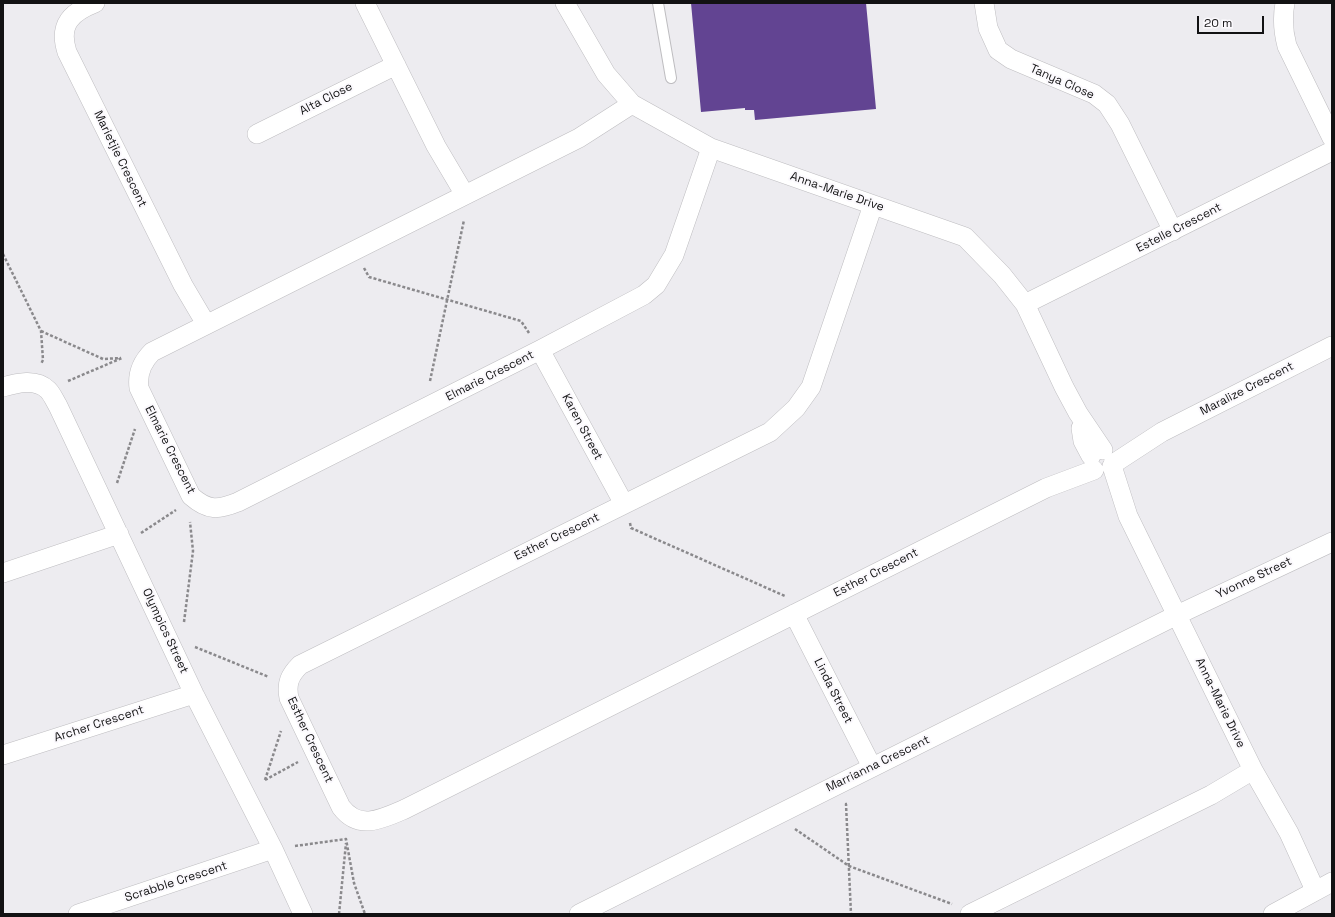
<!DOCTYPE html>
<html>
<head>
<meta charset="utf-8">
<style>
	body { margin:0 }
	#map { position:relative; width:1335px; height:917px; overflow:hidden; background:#edecf0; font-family:"Space Grotesk",sans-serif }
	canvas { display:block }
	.frame { position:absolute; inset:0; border:4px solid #121213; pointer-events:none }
	.scale { position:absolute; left:1197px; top:16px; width:67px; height:18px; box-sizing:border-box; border:2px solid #121213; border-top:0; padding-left:5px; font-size:12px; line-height:14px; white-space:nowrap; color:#121213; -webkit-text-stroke:3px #fbf9fd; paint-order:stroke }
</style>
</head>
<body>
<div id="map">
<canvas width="1335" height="917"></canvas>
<div class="frame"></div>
<div class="scale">20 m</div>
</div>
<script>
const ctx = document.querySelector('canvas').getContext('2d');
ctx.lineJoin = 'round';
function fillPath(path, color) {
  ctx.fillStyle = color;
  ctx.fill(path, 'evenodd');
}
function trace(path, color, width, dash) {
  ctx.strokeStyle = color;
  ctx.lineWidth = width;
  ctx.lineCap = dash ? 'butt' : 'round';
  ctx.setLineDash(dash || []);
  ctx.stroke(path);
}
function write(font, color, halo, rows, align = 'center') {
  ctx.font = font + ' "Space Grotesk",sans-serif';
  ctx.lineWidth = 4;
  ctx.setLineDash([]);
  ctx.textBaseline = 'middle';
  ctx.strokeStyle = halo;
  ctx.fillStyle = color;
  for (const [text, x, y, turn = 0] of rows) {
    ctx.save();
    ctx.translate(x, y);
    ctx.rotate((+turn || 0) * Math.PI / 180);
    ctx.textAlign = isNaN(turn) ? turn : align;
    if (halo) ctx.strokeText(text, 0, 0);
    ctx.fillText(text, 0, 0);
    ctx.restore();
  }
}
fillPath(new Path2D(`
	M691 3H866L876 109 755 120 754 110H745V108L701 112Z`), '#624492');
const lane = new Path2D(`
	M658 3 671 78`);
const street = new Path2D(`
	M95 3C72 12 58 24 67 52L183 285 206 324
	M365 3 436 146 465 195
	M565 3 606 74 632 104 711 148 965 237 1002 275 1025 304 1064 387 1078 413 1103 450
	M984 3 988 28 998 50 1011 59 1094 94 1107 104 1120 124 1173 231
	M1285 3C1282 19 1283 31 1287 46L1332 138
	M632 104 579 138 152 352C142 362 137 373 139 388L191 496C208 511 218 510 238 502L540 350 644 295 656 285 674 255 711 148
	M257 134 396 65
	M873 205 811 387 796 408 770 432 300 665C290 675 286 683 289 698L341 807C359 831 382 819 405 809L1046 488 1094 470
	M1025 304 1332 151
	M540 350 624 504
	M3 387C17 383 36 378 48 390 52 394 55 401 58 406L194 694 273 849 303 914
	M1081 428 1083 441 1091 456
	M1113 464 1162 432 1332 346
	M1112 466 1128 516 1253 770 1289 833 1315 890
	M3 573 119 534
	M794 614 872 767
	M3 755 194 694
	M78 914 273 849
	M579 914 1177 615 1332 542
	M970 914 1211 795 1253 770
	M1273 914 1332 882`);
trace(lane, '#bebdc0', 12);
trace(street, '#bebdc0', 20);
trace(new Path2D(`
	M3 254 41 331 43 360 41 364
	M364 268 369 277 521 321 529 333
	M41 331 103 359 121 358
	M68 381 122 358
	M430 381 464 220
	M117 483 135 429
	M630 523 631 528 785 596
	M141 533 176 510
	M184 622 193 551 190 522
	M195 647 269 677
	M265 780 281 731
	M265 780 298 762
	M847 804H846L851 914
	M795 829 849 866 952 904
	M295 846 346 839 354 883 365 914
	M339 914 346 843`), '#8a898c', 2.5, [3, 2]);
trace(lane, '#fff', 10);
trace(street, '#fff', 19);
write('12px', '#121213', '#fbf9fd', [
	["Tanya Close",1062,82,24],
	["Alta Close",326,99,-27],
	["Marietjie Crescent",120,159,64],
	["Anna-Marie Drive",837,192,19],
	["Estelle Crescent",1179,228,-27],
	["Elmarie Crescent",490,376,-27],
	["Maralize Crescent",1247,389,-27],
	["Karen Street",582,427,62],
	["Elmarie Crescent",170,450,63],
	["Esther Crescent",557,537,-26],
	["Esther Crescent",876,573,-27],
	["Yvonne Street",1254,578,-25],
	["Olympics Street",165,631,65],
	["Linda Street",833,691,63],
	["Anna-Marie Drive",1220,703,64],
	["Archer Crescent",99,724,-18],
	["Esther Crescent",310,740,65],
	["Marrianna Crescent",878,764,-26],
	["Scrabble Crescent",176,882,-18]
]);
</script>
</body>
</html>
